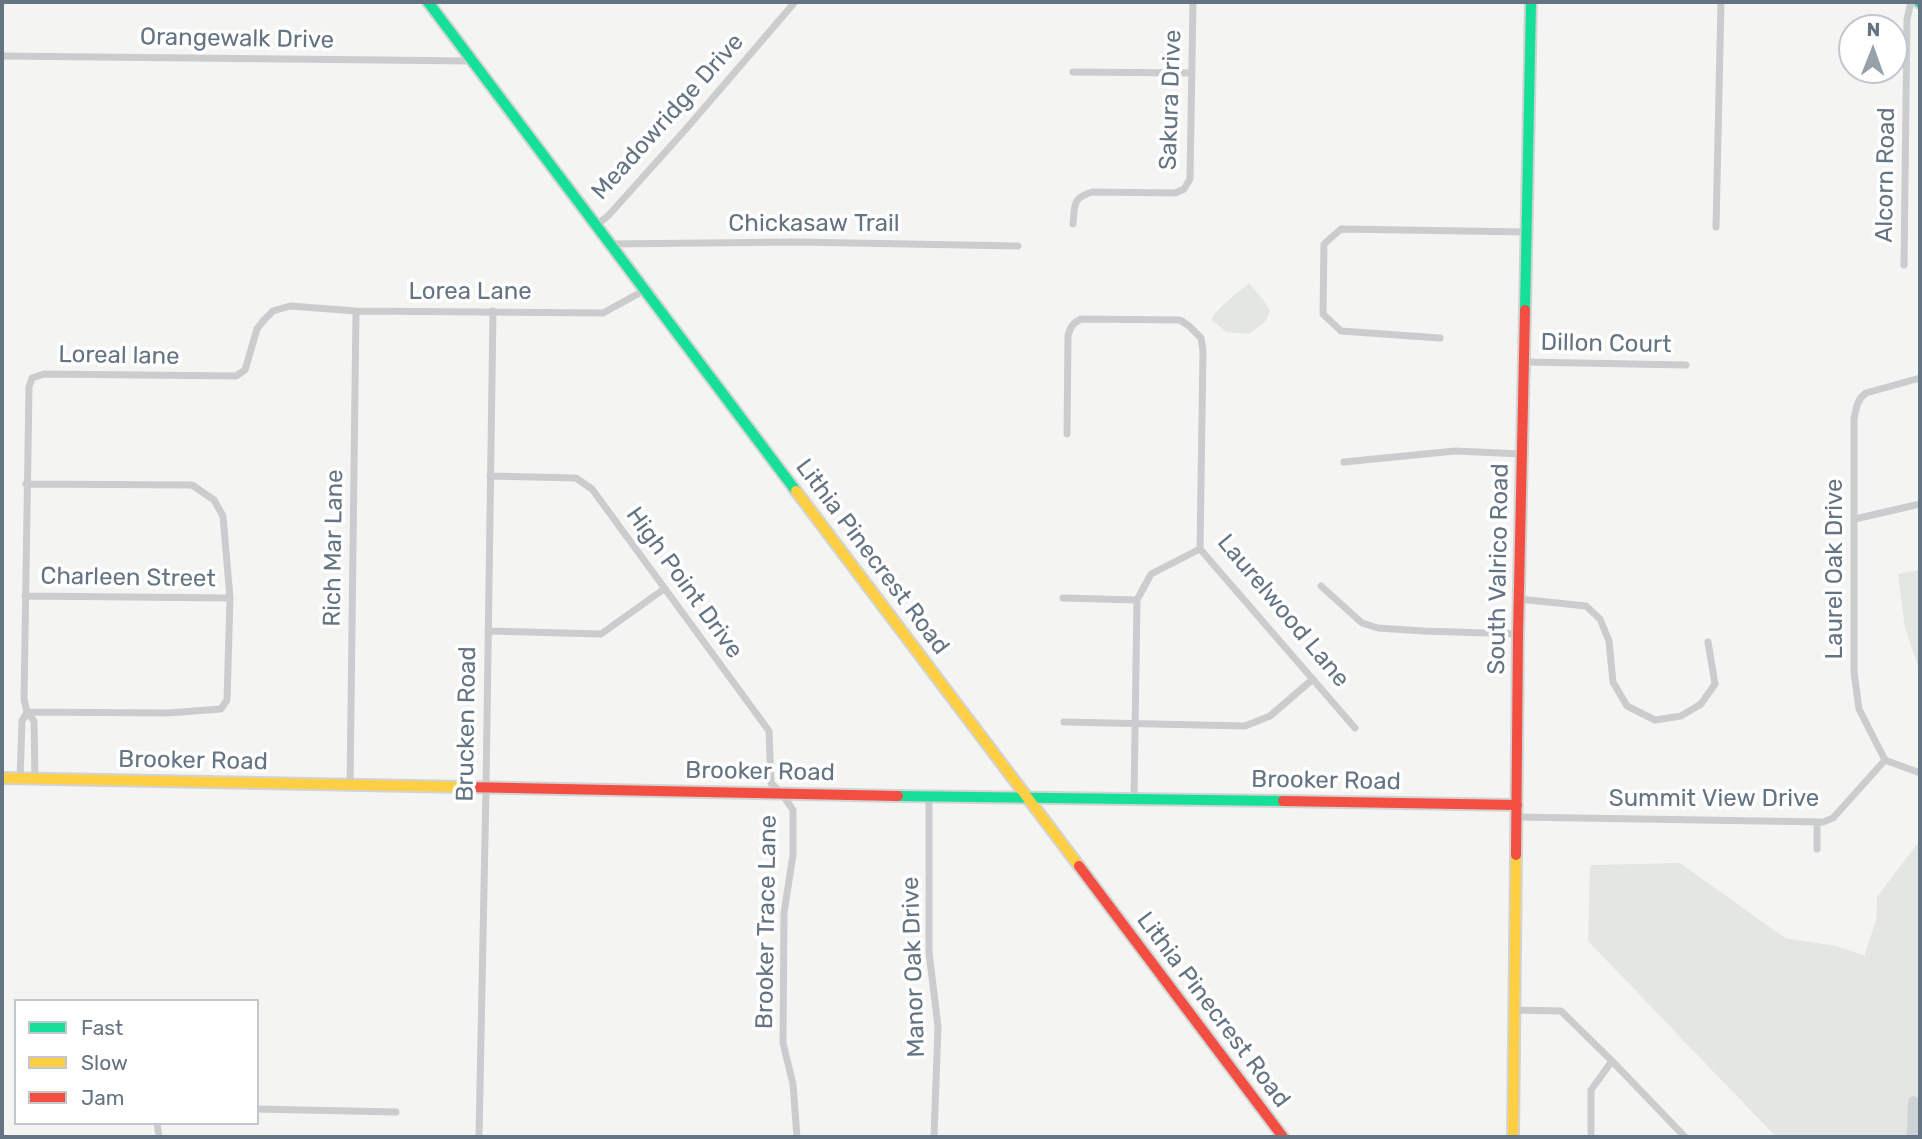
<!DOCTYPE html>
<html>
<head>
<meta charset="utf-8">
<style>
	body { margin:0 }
	#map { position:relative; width:1922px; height:1139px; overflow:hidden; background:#f4f5f3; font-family:Rubik,sans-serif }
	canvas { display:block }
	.frame { position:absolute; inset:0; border:4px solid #657483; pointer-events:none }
	.legend { position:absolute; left:14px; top:999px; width:245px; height:126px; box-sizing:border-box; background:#fff; border:2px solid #c1c7cd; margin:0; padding:9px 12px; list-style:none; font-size:21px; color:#657483 }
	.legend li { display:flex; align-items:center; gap:14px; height:35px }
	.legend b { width:35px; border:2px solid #c1c7cd }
	.north { position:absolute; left:1838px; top:14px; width:70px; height:70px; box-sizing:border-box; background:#fff; border:2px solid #c1c7cd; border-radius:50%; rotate:1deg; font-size:19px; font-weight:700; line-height:28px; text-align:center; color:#657483 }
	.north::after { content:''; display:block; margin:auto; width:24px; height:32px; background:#97a1aa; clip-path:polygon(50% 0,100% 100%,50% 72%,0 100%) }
</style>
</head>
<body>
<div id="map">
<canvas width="1922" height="1139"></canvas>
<div class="frame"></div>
<ul class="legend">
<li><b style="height:9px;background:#16e098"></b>Fast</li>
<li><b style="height:9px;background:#ffcf43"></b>Slow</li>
<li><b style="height:9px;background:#f24e42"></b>Jam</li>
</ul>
<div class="north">N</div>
</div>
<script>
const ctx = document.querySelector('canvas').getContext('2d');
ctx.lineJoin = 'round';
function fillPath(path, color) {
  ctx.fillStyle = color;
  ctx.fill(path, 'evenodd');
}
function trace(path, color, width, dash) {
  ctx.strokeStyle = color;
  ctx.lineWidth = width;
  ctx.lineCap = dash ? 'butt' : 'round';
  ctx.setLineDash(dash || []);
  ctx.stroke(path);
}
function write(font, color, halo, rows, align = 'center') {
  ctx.font = font + ' Rubik,sans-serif';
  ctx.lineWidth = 7;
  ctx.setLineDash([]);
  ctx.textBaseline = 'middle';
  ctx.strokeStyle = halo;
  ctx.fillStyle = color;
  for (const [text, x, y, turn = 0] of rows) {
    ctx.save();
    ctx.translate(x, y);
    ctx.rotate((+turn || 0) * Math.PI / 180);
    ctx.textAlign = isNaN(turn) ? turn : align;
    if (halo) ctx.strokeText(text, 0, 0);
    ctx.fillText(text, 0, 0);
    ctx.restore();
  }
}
fillPath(new Path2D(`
	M1249 283 1265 302 1270 311 1265 322 1249 334 1227 332 1211 320C1220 304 1236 295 1249 283Z
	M1920 570V671L1905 629 1898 574Z
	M1920 840V1137H1776L1588 941 1590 865 1680 863 1785 938 1836 946 1866 956 1865 953 1876 921 1877 897Z`), '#e4e7e1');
fillPath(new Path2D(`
	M1913 1096 1918 1098 1920 1104 1919 1137H1906C1909 1124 1906 1110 1909 1098Z`), '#cdd3d6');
const fast = new Path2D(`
	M428 2 796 491
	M1919 2 1920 3
	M1525 310 1531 2
	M898 796 1283 801`);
const slow = new Path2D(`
	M796 491 1079 866
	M2 778 465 787
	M1513 1137 1516 855`);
const jam = new Path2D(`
	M465 787 898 796
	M1283 801 1517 805
	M1516 855 1518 634 1525 310
	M1079 866 1283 1137`);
trace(fast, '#d2d3d4', 14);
trace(slow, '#d2d3d4', 14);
trace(jam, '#d2d3d4', 14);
trace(new Path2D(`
	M2 56 472 61
	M1073 72 1192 73
	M1073 224C1075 205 1072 198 1092 192L1175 193 1184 189 1190 179 1193 2
	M596 225 608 216 686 129 795 2
	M1716 227 1721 2
	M610 244 797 242 1018 246
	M1904 265 1907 19 1911 2
	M1440 338 1341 331 1323 314 1324 244 1341 229 1526 232
	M1524 362 1686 365
	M1920 378 1866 393C1857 399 1856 409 1854 419V672L1859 709 1885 760 1920 773
	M1067 434 1068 336C1070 327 1073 323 1081 319L1180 320 1189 326 1201 338 1203 351 1200 549 1355 728
	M1344 462 1455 451 1522 454
	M490 476 576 478 592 489 769 731 771 783 782 794 793 810V855L784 913 783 1043 793 1084 797 1137
	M26 484 192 485 214 500 223 516 230 598 227 700 221 709 167 713 27 712
	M1855 519 1920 504
	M1321 586 1362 623 1378 628 1423 631 1518 634
	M25 596 230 598
	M1063 598 1137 600
	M1519 599 1586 606 1600 619 1609 641 1613 682 1627 706 1655 720 1681 716 1701 704 1715 684 1708 642
	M488 631 601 634 664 589
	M1064 722 1245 726 1270 716 1313 679
	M20 779 22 721 27 712
	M35 779 34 721 27 712 24 699 29 387 32 378 44 374 236 376 245 370 257 329 264 320 273 311 290 306 356 311 603 313 645 290
	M350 786 356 311
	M929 795V952L938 1027 934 1137
	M1134 798 1137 600 1151 574 1200 549
	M1517 817 1823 822 1833 818 1885 760
	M1817 849V822
	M1514 1010 1561 1011 1612 1061 1685 1137
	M257 1109 396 1112
	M157 1123 159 1137
	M479 1137 486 788 493 311
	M1591 1137V1090L1612 1061`), '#cacccd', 7);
trace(fast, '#16e098', 10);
trace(slow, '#ffcf43', 10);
trace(jam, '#f24e42', 10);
write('24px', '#657483', '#fff', [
	["Orangewalk Drive",237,39,1],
	["Sakura Drive",1171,100,-88],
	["Meadowridge Drive",668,117,-48],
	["Alcorn Road",1886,175,-89],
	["Chickasaw Trail",814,224],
	["Lorea Lane",470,292],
	["Dillon Court",1606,344,1],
	["Loreal lane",119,356,1],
	["Rich Mar Lane",334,548,-89],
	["Lithia Pinecrest Road",872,557,53],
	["South Valrico Road",1499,569,-89],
	["Laurel Oak Drive",1835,569,-90],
	["Charleen Street",128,578,1],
	["High Point Drive",684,583,54],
	["Laurelwood Lane",1283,611,50],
	["Brucken Road",467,724,-89],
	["Brooker Road",193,761,1],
	["Brooker Road",760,772,1],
	["Brooker Road",1326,781,1],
	["Summit View Drive",1714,799],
	["Brooker Trace Lane",767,922,-89],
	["Manor Oak Drive",914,967,-92],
	["Lithia Pinecrest Road",1213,1010,53]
]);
</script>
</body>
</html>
